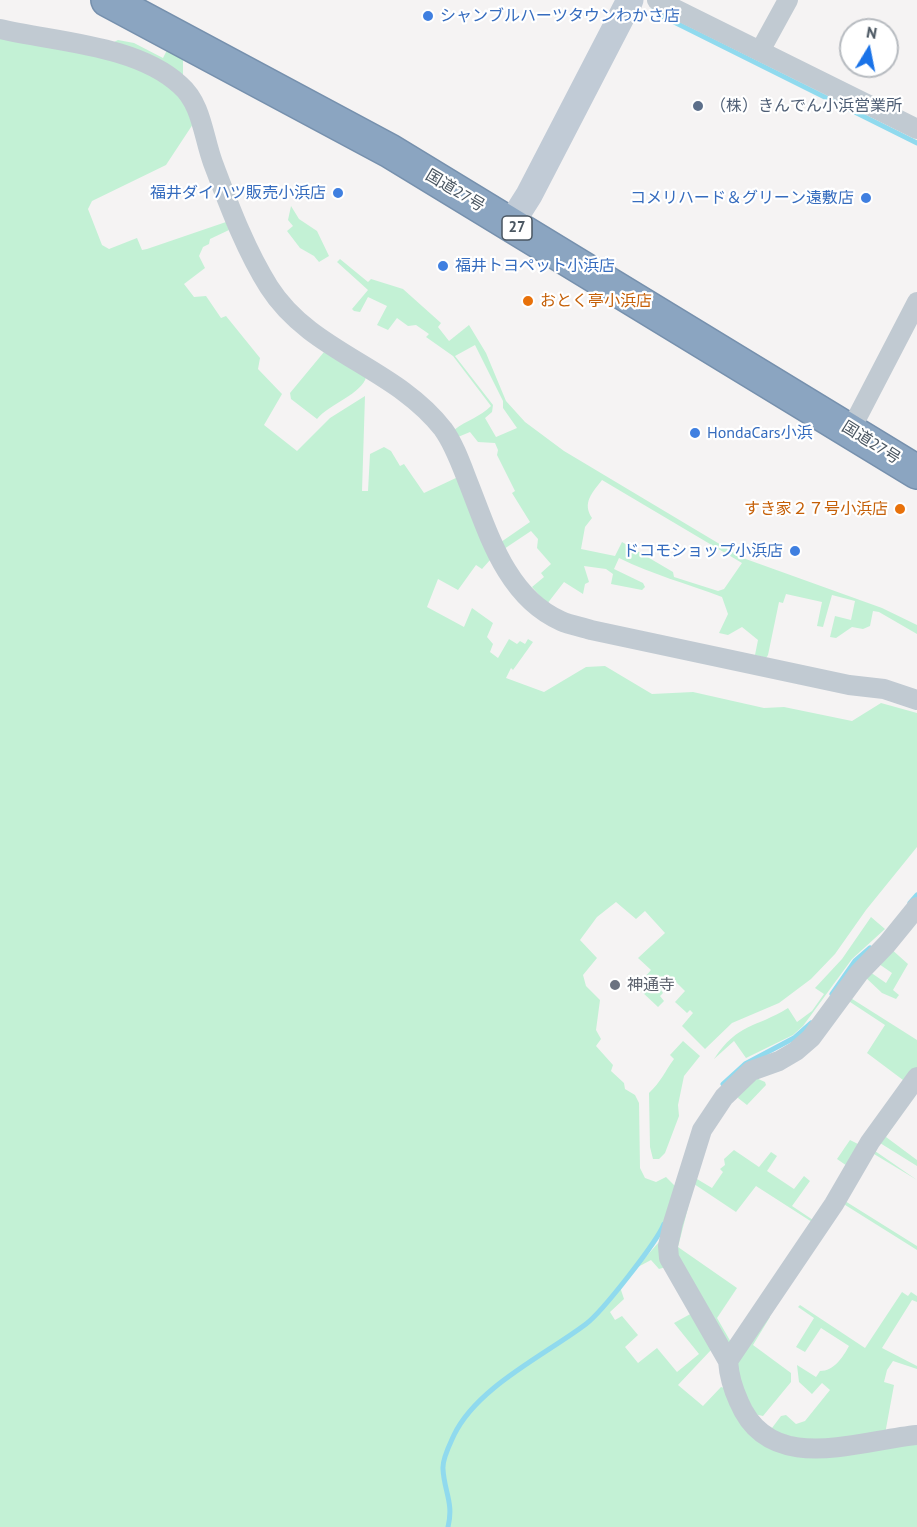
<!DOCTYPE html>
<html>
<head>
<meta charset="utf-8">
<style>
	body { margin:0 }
	#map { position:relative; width:917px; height:1527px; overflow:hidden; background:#f5f3f3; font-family:"PT Sans",sans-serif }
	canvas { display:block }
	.north { position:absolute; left:839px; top:18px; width:60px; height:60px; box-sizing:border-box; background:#fff; border:2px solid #b7bbc0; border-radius:50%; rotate:10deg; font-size:16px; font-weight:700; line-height:24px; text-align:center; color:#4a5661 }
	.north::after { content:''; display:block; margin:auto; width:21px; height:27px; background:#1a73e8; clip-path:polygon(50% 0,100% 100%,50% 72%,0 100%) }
</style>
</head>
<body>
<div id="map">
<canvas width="917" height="1527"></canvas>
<div class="north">N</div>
</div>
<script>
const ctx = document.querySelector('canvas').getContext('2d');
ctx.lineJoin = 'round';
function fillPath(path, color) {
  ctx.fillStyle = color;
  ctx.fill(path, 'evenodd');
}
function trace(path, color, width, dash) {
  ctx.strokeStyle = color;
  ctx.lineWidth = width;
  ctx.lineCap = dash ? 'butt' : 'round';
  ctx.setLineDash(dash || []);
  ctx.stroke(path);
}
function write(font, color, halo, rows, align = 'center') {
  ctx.font = font + ' "PT Sans","Noto Sans JP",sans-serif';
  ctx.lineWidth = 4.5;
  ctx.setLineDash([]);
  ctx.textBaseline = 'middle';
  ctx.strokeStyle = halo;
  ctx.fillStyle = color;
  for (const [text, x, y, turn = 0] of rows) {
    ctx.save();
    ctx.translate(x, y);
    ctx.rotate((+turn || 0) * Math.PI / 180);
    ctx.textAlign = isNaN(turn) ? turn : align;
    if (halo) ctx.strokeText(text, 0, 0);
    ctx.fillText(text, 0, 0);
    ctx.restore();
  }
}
fillPath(new Path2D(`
	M0 36 118 61 142 69 183 97 193 124 166 165 92 201 88 209 102 245 109 249 137 238 142 250 147 249 226 222 229 230 210 239 209 244 203 247 199 256 205 268 184 284 194 297 206 296 221 318 226 316 260 358 258 369 282 394 264 425 297 451 330 418 365 396 362 491H368L370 454 384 447 391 451 400 466 404 464 424 493 458 477 490 560 482 569 476 565 458 590 438 579 427 607 464 627 472 608 493 623 487 637 493 644 490 652 498 658 509 639 517 644 520 641 525 644 528 639 533 642 513 670 511 668 506 678 544 692 586 667 605 666 652 694 693 692 764 708 784 707 852 721 881 703 917 713V847L866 910 835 954 811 979 779 1003 732 1023 705 1049 682 1026 693 1013 690 1010 687 1013 675 1002 685 991 673 979 661 990 663 993 660 996 664 1001 658 1007 641 991 644 988 639 984 651 970 638 958 665 933 645 911 636 919 616 902 597 917 580 940 597 958 583 975 586 986 600 1000 596 1030 601 1039 596 1046 613 1065 611 1071 624 1083 625 1089 635 1095 639 1103 640 1168 645 1178 656 1182 666 1177 675 1186 664 1227 622 1282 621 1290 624 1299 610 1312 615 1320 622 1316 638 1335 625 1347 638 1363 657 1348 677 1372 699 1354 674 1323 694 1312 711 1350 678 1385 703 1406 721 1387 728 1389 775 1445 917 1439V1527H0Z
	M118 40 134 43 163 58 168 48 183 56V76L114 42Z
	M291 206 299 219 317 231 329 256 319 262 314 256 300 248 287 231 293 226 288 220Z
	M340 259 368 282 371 279 403 289 441 323 438 327 449 341 469 325 486 353 506 401 525 422 564 451 743 558 882 608 917 625V634L879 612 873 611 870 626 863 629 852 627 836 638 830 637 835 616 851 620 855 601 832 595 823 627 817 626 822 602 786 594 783 603 779 602 768 655 766 658 755 655 758 640 742 627 728 635 719 633 728 614 722 597C686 583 653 575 619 558L614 569 643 583 645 587 642 590 611 584 613 574 606 569 584 566 589 582 585 584 583 594 564 582 547 604 532 587 544 577 541 573 551 564 537 548 538 539 531 531 504 549 501 542 530 522 512 493 515 491 497 455 498 450 495 443 478 442 470 432 458 437 454 430C467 420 480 417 491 406L453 356 426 337 429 334 416 325 408 326 397 318 388 330 377 325 387 306 368 297 360 312 354 311 352 309 368 290 337 262ZM475 345 503 401V408L517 428 496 437 485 418 492 412 493 405 455 356ZM602 480 742 563 724 589 718 591 674 577 673 572 622 542 615 556 581 549 585 527 592 518C582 503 592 493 602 480Z
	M324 352 366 377C363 393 328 405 317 419L291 399 290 393Z
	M871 917 885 929 852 959 803 1026 793 1035 746 1058 734 1041 714 1059C739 1022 754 1029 788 1008L797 1022 812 1011 824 994 815 988 842 959Z
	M890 948 908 964 893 990 899 995 896 999 882 993 864 976 870 972 886 983 892 973 879 964Z
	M849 997 917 1040V1070L907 1083 867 1053 885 1025 847 1000Z
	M683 1041 700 1056 684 1076 678 1105 679 1116 665 1153 659 1159H653L650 1147 649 1093C661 1082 665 1071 674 1059L670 1055Z
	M756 1078 765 1082 766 1085 747 1105 738 1098 739 1091Z
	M917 1090 886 1137 917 1160V1166L880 1143Z
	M850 1140 864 1147 850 1168 837 1159Z
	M734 1150 759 1167 771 1152 777 1156 767 1171 794 1189 804 1176 810 1181 792 1206 816 1222 732 1349 676 1260 678 1220 693 1179H697L712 1188 723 1172 720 1169 725 1165 724 1159ZM694 1184 736 1212 756 1186 812 1222 732 1344 717 1318 737 1288 678 1247Z
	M875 1151 917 1180 874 1154 845 1201 917 1246V1250L842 1203Z
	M659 1242 666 1267 659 1269 651 1260 636 1268Z
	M902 1292 908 1296 911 1292 917 1296V1302L912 1300 882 1348 917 1366V1369L893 1361 887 1370 884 1382 894 1385 885 1434 831 1445 769 1432 781 1416 786 1415 796 1424 805 1421 830 1390 822 1383 812 1394 799 1382 797 1365 816 1377 820 1371C834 1371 843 1357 849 1346L821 1328 805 1352 796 1347 814 1318 798 1307 800 1305 865 1348Z
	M768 1315 770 1317 753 1345 791 1373V1382L763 1416 754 1414 748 1406 734 1363Z`), '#c3f1d5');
trace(new Path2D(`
	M652 11 917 143
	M910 903 917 895
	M832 994 855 961 870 948
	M723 1084 745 1064 794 1038 811 1023
	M448 1527C454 1503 444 1491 443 1469 442 1459 450 1444 454 1435 477 1387 545 1355 586 1324 602 1312 657 1242 664 1224`), '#90daee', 5);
const highway = new Path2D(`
	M108 0 390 151 917 472`);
trace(highway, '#7690ad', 36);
trace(new Path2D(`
	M657 0 917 129
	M0 29C55 42 137 45 180 85 202 104 203 136 213 163 229 205 245 249 269 287 311 353 395 367 443 429 454 444 461 464 468 482 488 532 506 597 561 621 570 625 582 627 591 630L849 685 884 689 917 700
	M760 51 788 0
	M850 431 917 302
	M917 907 887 944 859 973 811 1038 796 1051 779 1061 751 1071 724 1097 702 1130 673 1223 668 1246 669 1258 728 1361C729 1375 733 1389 739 1402 770 1476 856 1441 917 1435
	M728 1361 834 1204 870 1142 917 1077`), '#c1cad2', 20);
trace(new Path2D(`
	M510 225 529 195 630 0`), '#c1cbd6', 27);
trace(highway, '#8ba5c1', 33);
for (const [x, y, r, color] of [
	[428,16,6,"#3f7fe0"],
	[698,106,6,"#5c6f8a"],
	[338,193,6,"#3f7fe0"],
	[866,198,6,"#3f7fe0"],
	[443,266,6,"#3f7fe0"],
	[528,301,6,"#e8710a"],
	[695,433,6,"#3f7fe0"],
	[900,509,6,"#e8710a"],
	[795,551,6,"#3f7fe0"],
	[615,985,6,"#6b7280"]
]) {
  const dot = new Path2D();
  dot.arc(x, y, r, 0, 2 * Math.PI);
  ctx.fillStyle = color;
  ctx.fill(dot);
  trace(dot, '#fff', 2);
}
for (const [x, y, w] of [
	[517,228,30]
]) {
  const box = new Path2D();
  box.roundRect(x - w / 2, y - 12, w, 24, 4.5);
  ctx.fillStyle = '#fff';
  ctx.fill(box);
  trace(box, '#4a5661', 1.5);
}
write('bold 15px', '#4a5661', null, [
	["27",517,228]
]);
write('16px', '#366cbe', '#fff', [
	["シャンブルハーツタウンわかさ店",440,16],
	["福井ダイハツ販売小浜店",326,193,"right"],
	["コメリハード＆グリーン遠敷店",854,198,"right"],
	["福井トヨペット小浜店",455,266],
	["HondaCars小浜",707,433],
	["ドコモショップ小浜店",783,551,"right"]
], 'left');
write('16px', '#4e5e75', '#fff', [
	["（株）きんでん小浜営業所",710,106]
], 'left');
write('16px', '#4a5661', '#fff', [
	["国道27号",455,191,31],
	["国道27号",871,443,32]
]);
write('16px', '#c56008', '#fff', [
	["おとく亭小浜店",540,301],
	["すき家２７号小浜店",888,509,"right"]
], 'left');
write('16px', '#5b616d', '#fff', [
	["神通寺",627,985]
], 'left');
</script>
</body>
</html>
